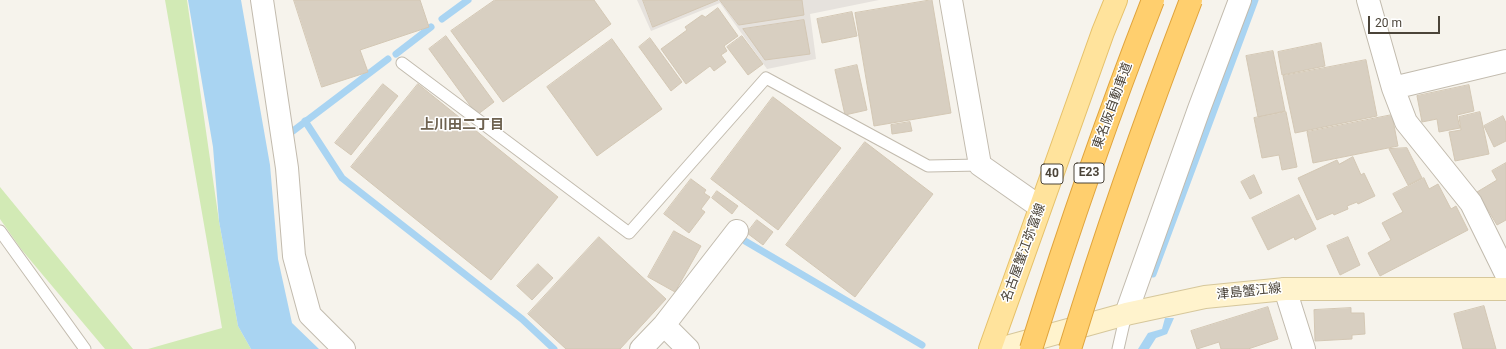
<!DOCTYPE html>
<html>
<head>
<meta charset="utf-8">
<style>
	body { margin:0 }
	#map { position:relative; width:1506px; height:349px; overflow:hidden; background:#f6f3ec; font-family:Roboto,sans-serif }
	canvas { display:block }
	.scale { position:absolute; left:1368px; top:16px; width:72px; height:18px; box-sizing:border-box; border:2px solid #4b4439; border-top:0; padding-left:5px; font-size:12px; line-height:14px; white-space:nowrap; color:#4b4439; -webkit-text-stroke:3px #fff; paint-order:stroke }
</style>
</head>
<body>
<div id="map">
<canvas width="1506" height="349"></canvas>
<div class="scale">20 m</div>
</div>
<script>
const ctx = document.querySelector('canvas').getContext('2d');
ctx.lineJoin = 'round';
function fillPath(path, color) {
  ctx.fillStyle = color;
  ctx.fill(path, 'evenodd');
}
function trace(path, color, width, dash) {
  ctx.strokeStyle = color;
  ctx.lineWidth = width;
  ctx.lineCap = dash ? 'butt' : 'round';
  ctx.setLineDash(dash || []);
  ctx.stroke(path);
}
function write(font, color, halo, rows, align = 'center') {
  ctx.font = font + ' Roboto,"Noto Sans JP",sans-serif';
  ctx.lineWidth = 3;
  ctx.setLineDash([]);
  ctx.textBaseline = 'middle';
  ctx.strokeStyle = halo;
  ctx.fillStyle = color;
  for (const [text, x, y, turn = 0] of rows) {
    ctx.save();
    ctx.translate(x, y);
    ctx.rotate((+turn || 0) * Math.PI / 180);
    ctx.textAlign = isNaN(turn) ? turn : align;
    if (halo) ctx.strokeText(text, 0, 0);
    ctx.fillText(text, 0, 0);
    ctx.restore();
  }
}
fillPath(new Path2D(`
	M637 0H879L810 14 816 59 767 69 720 3 651 31Z`), '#e6e2dd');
fillPath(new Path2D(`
	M165 0H187L219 221 238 326 251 349H148L222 328Z
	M0 187 133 349H105L21 249 0 219Z`), '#d2eab5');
fillPath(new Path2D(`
	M188 0H241L270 165 278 259 292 323 319 349H251L238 326 219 221 213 147Z
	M1165 318H1174L1167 334 1156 338 1149 349H1138L1148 333 1162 329Z`), '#a9d4f2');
trace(new Path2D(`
	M442 19 468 0
	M396 54 431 27
	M305 121 342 178 522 319 554 349
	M293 131 388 59
	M745 241 922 345
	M1153 274 1255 0`), '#a9d4f2', 7);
const building = new Path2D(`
	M294 0H420L429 27 360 50 368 72 322 87Z
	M495 0H594L611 24 503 102 451 31Z
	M643 0H718L653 27Z
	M720 0H802L804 15 739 25Z
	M932 0 951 113 874 126 855 13Z
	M718 8 738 36 724 46 727 51 721 55 726 62 714 71 710 66 686 84 661 49 687 30 685 27 702 15 705 17Z
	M852 12 857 36 822 43 817 19Z
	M804 20 810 54 765 60 743 29Z
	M446 36 494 102 477 115 429 49Z
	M742 36 763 64 748 75 727 47Z
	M650 38 682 82 671 91 639 47Z
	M612 39 662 109 597 156 547 87Z
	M1321 43 1325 66 1282 75 1278 52Z
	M1273 51 1285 111 1258 117 1246 56Z
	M1366 60 1377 116 1295 133 1283 76Z
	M857 65 867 110 845 115 835 70Z
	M383 84 398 96 351 155 335 143Z
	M418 84 558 197 491 280 351 167Z
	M1469 85 1474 111 1457 115 1460 128 1439 132 1437 119 1422 122 1417 96Z
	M773 97 841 148 778 230 711 179Z
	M1286 112 1297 167 1282 170 1279 155 1262 158 1254 118Z
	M1480 112 1489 154 1455 161 1449 132 1461 130 1459 117Z
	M1392 115 1398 146 1313 163 1307 132Z
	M1503 116 1506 123V141L1494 147 1484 126Z
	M910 122 912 131 892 134 891 125Z
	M865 142 933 194 855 297 786 245Z
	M1407 148 1422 178 1408 185 1389 149Z
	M1353 157 1361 175 1364 173 1375 196 1358 204 1357 202 1347 206 1348 209 1334 215 1333 213 1317 220 1298 178 1337 160 1339 164Z
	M1506 163V220L1497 225 1477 192 1497 180 1492 171Z
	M1254 175 1262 193 1250 199 1241 182Z
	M1424 178 1429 189 1438 184 1451 209 1456 206 1468 230 1380 276 1368 253 1391 240 1382 223 1403 212 1393 194Z
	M691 179 706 190 704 193 710 197 701 209 705 212 689 233 664 214Z
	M717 191 738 206 732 214 712 198Z
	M1299 195 1316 229 1295 240 1294 237 1268 250 1252 218Z
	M757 220 773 232 763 245 747 233Z
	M674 231 701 246 675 292 648 277Z
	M599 237 666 299 620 349H566L528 314Z
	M1348 237 1360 265 1340 275 1327 246Z
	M538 264 553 278 532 300 517 286Z
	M1484 306 1496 349H1463L1454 314Z
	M1268 307 1278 339 1248 349H1221L1219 342 1197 349 1191 331Z
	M1351 308V313H1364L1365 334 1352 335V339L1315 341 1314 310Z`);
fillPath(building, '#d8cfc1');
trace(building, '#d3c7b4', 1);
const service = new Path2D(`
	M402 63 629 233 766 78 928 166 980 165
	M0 231 85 349
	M1118 349 1126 314`);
const minor = new Path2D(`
	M262 0 287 168 294 256 310 315 344 349
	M1368 0 1393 88 1406 122 1471 203 1506 274
	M1393 88 1506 61
	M1285 289 1304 349
	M1126 314 1199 109 1240 0
	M664 325 737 231
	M641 349 664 325 688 349`);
const tertiary = new Path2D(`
	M951 0 980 165 1040 207`);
const secondary = new Path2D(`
	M999 349 1126 314 1205 297 1285 289H1506`);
const primary = new Path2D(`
	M990 349 1103 32 1116 0`);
trace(service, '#c2bbae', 13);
trace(minor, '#c2bbae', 24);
trace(tertiary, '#c2bbae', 24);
trace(secondary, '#d6c79b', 24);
trace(primary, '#e6c16a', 24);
trace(service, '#fff', 11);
trace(minor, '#fff', 22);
trace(tertiary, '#fff', 22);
trace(secondary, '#fff3cd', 22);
trace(primary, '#ffe39c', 22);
const motorwayBridge = new Path2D(`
	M1031 349C1068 231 1108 115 1153 0
	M1070 349C1106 231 1147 115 1191 0`);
trace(motorwayBridge, '#e0a43c', 24, []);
trace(motorwayBridge, '#ffcf6e', 22);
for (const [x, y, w] of [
	[1089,173,30],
	[1052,174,22]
]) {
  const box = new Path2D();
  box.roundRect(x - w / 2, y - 10, w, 20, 3);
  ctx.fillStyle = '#fff';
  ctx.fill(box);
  trace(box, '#4b4439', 1);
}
write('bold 12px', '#4b4439', null, [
	["E23",1089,173],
	["40",1052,174]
]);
write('13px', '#4b4439', '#fff', [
	["東名阪自動車道",1113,106,-70],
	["名古屋蟹江弥富線",1024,253,-70],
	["津島蟹江線",1249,292,-6]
]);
write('bold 14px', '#6e6250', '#fff', [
	["上川田二丁目",462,125]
]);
</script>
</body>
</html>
